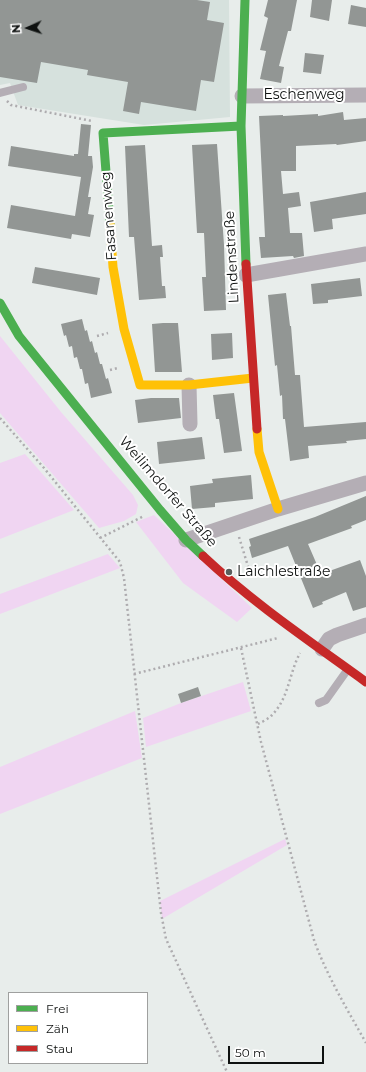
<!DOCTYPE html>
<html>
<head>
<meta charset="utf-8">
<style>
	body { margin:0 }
	#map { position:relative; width:366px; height:1072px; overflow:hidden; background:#e8edeb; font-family:Montserrat,sans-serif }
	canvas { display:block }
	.legend { position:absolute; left:8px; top:992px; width:140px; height:72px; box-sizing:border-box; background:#fff; border:1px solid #9fa09f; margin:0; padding:5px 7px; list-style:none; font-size:12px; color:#0e1110 }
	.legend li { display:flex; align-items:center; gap:8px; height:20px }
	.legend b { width:20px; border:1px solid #9fa09f }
	.north { position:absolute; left:8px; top:8px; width:40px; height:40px; -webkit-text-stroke:3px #fff; paint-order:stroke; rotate:267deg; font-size:11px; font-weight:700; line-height:16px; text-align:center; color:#0e1110 }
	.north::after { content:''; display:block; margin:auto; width:14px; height:18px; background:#0e1110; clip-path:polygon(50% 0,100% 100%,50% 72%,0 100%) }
	.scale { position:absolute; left:228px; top:1046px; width:96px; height:18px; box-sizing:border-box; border:2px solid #0e1110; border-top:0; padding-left:5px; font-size:12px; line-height:14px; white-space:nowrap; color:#0e1110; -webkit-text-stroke:3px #fff; paint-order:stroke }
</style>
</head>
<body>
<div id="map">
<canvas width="366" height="1072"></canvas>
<ul class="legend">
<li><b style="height:5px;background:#4caf50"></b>Frei</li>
<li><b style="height:5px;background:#ffc107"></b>Zäh</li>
<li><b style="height:5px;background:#c62828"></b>Stau</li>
</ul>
<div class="north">N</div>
<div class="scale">50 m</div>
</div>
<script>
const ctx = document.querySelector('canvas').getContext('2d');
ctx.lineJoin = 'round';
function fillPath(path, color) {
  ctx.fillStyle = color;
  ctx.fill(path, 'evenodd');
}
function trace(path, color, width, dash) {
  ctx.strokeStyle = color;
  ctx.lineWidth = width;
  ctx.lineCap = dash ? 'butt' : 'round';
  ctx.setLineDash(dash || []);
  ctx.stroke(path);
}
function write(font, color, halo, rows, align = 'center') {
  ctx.font = font + ' Montserrat,sans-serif';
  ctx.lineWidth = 4;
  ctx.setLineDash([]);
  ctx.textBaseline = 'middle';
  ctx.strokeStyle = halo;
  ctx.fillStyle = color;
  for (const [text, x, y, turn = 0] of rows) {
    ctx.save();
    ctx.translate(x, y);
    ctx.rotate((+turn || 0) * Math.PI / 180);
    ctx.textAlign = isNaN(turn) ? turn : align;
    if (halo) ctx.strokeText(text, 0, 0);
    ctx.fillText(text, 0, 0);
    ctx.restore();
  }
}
fillPath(new Path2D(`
	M0 0H229L230 117 144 125 18 105 10 83 0 85Z`), '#d6e1dd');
fillPath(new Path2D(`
	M0 336 61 412 133 495 138 505 136 514 124 521 99 528 0 413Z
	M25 454 74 510 0 539V463Z
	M154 515 252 608 237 622 183 583 136 522Z
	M108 554 120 568 0 614V594Z
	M243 682 251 711 146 747 143 718 181 703Z
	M135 711 142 758 0 814V767Z
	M285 839 287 845 162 919 160 901Z`), '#f0d5f2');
fillPath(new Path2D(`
	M0 0H197L210 2 207 20 224 23 214 82 201 80 196 111 141 102 139 114 123 111 128 82 87 75 88 70 41 62 37 83 0 77Z
	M268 0H297L291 31H288L279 66 284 67 281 83 260 79 266 51 260 50 268 18 264 16Z
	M312 0H332L329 21 310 17Z
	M351 5 366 8V27L348 24Z
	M305 53 324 55 321 74 303 72Z
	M343 112 344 120 366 118V141L337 145 336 144 296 146V171H281L283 194 299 192 301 206 288 208 290 233H302L304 256 294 258 293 256 261 258 259 237H265L259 116 283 115V116L318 114V116Z
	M81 124 91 125 88 156H92L93 167 88 197H91L88 214 94 215 90 237 72 234 71 239 7 228 11 205 75 216 81 177 8 166 11 146 74 156V154H78Z
	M217 144 224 245 226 310 204 311 202 277H206L204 233H197L192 145Z
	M145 145 152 246 162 245 163 257H160L162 286H165L166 298 139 300 134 237H129L125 146Z
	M366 192V214L332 219 333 229 314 232 310 202Z
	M35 267 100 278 97 295 32 283Z
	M360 278 362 296 328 300V303L313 304 311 284Z
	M286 293 290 326H291L295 375H300L304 427 366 422V439L346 441 347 443 308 446 309 458 290 461 285 419H283L282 395 280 396 277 365 275 366 268 295Z
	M82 319 85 331 87 330 90 342 92 341 95 353 97 352 100 364H102L106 379 108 378 112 393 91 398 88 383 85 384 82 369H80L77 357 74 358 72 346 69 347 66 335 64 336 61 324Z
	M163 323H178L182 372H155L152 324Z
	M232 333 233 358 212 360 211 334Z
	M234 393 242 451 224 453 219 419H216L213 395Z
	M151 398H179L181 418 138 423 135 400Z
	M202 437 205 459 159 464 157 442Z
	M251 475 253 499 215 503V507L192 509 190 486 213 483 212 479Z
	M366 496V520L351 526 352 528 308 544 321 574 360 560 366 576V607L353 611 346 592 322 602 323 604 313 608 288 546 252 558 249 547 251 546 249 539 315 517Z
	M198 687 201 696 181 703 178 694Z`), '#929694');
trace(new Path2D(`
	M7 101 11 105 92 121
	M97 336 108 333
	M110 370 118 368
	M0 418 44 468 120 562 124 578 161 913 166 939 227 1072
	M239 537 251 576
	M100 538 144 516
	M241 648 261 742 314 940C327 976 347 1009 366 1043
	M134 674 278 638
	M258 724C262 722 268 719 271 716 289 699 289 673 300 653`), '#aeacaf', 2.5, [2, 3]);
trace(new Path2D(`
	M0 93 23 87
	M319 703 326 700 348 669`), '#b4aeb5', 8);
trace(new Path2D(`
	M242 96 366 95
	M246 275 366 254
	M189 385 190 424
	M186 540 278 509 366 483
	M322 649 329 639 337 635 366 625`), '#b4aeb5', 15);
trace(new Path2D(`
	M245 0 241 126 246 264
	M110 224 103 133 241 126
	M0 303 19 336 160 510 186 540 203 556`), '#4caf50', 9);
trace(new Path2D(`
	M110 224 113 267 124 329 140 385H189L253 378
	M257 429 259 452 278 509`), '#ffc107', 9);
trace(new Path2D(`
	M246 264 257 429
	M203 556C253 603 311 642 366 682`), '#c62828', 9);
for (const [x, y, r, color] of [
	[229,572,4,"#5a5e5d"]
]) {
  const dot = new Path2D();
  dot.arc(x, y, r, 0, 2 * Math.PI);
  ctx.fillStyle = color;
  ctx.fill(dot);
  trace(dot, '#fff', 1.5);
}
write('14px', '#0e1110', '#fff', [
	["Eschenweg",304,95],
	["Fasanenweg",109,216,-94],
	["Lindenstraße",232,257,-93],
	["Weilimdorfer Straße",168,492,49]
]);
write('14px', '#0e1110', '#fff', [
	["Laichlestraße",237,572]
], 'left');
</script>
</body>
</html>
